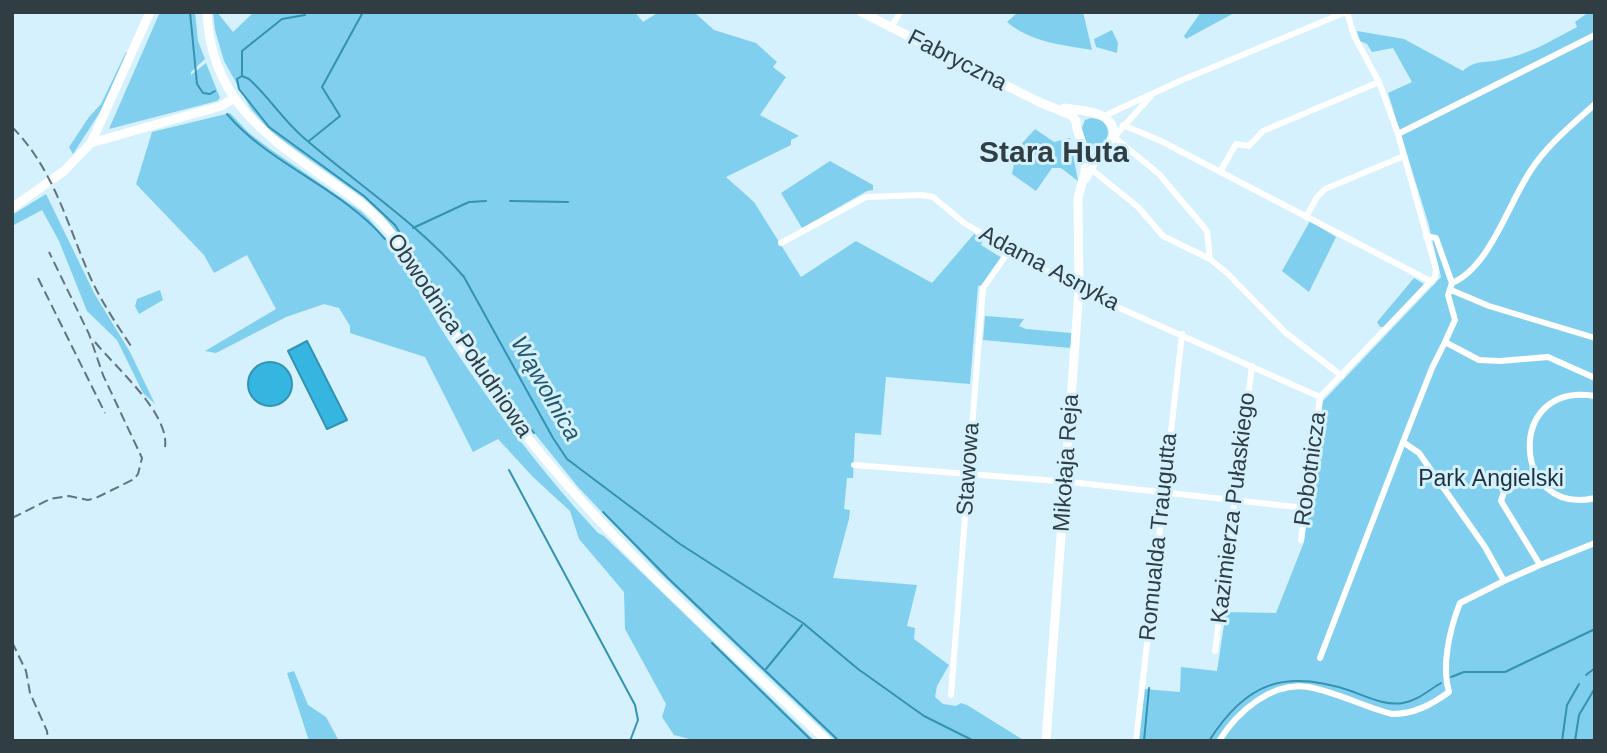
<!DOCTYPE html>
<html>
<head>
<meta charset="utf-8">
<style>
	body { margin:0 }
	#map { position:relative; width:1607px; height:753px; overflow:hidden; background:#d4f1fd; font-family:Helvetica,sans-serif }
	canvas { display:block }
	.frame { position:absolute; inset:0; border:14px solid #303e44; pointer-events:none }
</style>
</head>
<body>
<div id="map">
<canvas width="1607" height="753"></canvas>
<div class="frame"></div>
</div>
<script>
const ctx = document.querySelector('canvas').getContext('2d');
ctx.lineJoin = 'round';
function fillPath(path, color) {
  ctx.fillStyle = color;
  ctx.fill(path, 'evenodd');
}
function trace(path, color, width, dash) {
  ctx.strokeStyle = color;
  ctx.lineWidth = width;
  ctx.lineCap = dash ? 'butt' : 'round';
  ctx.setLineDash(dash || []);
  ctx.stroke(path);
}
function write(font, color, halo, rows, align = 'center') {
  ctx.font = font + ' Helvetica,sans-serif';
  ctx.lineWidth = 6;
  ctx.setLineDash([]);
  ctx.textBaseline = 'middle';
  ctx.strokeStyle = halo;
  ctx.fillStyle = color;
  for (const [text, x, y, turn = 0] of rows) {
    ctx.save();
    ctx.translate(x, y);
    ctx.rotate((+turn || 0) * Math.PI / 180);
    ctx.textAlign = isNaN(turn) ? turn : align;
    if (halo) ctx.strokeText(text, 0, 0);
    ctx.fillText(text, 0, 0);
    ctx.restore();
  }
}
fillPath(new Path2D(`
	M160 12H195L198 41 205 59 191 72V75L206 63 220 98 217 101 109 129Z
	M213 12H217L233 32 254 12H635L643 22 659 12H694L714 30 756 43 777 62 773 67 786 77 760 115 799 136 791 140V145L726 177 754 202 801 277 856 241 932 283 974 234 983 239 981 245 1002 258 983 285 978 286 970 384 886 377 881 435 855 433 853 478H847L844 509 850 510 849 519 833 578 917 585 907 626 915 628 914 639 949 665 937 686 935 697 943 704 956 706 961 703 967 705 1025 741H836L659 572 578 487 493 382 402 239 383 216 364 198 271 132 251 109 224 61 215 30Z
	M1018 12H1083L1092 50C1062 45 1030 42 1007 22Z
	M1201 12H1236L1186 39 1184 36Z
	M1589 12H1595V741H1138L1144 689 1180 692 1181 667 1217 671 1226 612 1276 613 1304 542 1323 401 1441 277 1428 222 1388 93 1412 82 1393 48 1372 52 1367 44 1360 41 1357 31 1404 39 1463 71C1474 60 1485 63 1499 60 1528 55 1551 41 1577 27L1575 22Z
	M1112 30 1118 43 1117 53 1096 47 1094 39Z
	M126 52 127 53 102 109 73 154 69 147 89 117 101 104Z
	M230 113 249 133 270 149 362 212C401 250 421 299 451 344 495 410 544 475 598 533L604 536 815 741H697L674 735 662 717 666 704 625 629 624 592 579 539 570 511 533 477 498 439 473 452 425 357 350 333V326L339 308 324 304 286 317 216 353 205 351 276 309 247 255 214 273 204 255 136 184 152 132Z
	M1091 118 1102 120C1113 130 1108 146 1093 149L1086 145 1082 128 1085 120Z
	M1035 129 1054 142 1070 138 1078 181 1061 168H1052L1036 191 1012 174 1017 149Z
	M830 161 873 185V190L867 191 802 228 781 193Z
	M46 194 94 293 130 352 155 404 143 393 117 340 87 311 59 241 42 210 12 226V215Z
	M1310 221 1336 237 1309 292 1282 271Z
	M1414 278 1424 284 1385 327H1380L1377 322Z
	M160 290 163 300 139 314 135 306 137 299Z
	M985 316 1024 319 1019 326 1026 329 1072 333 1071 348 983 340Z
	M294 671 308 705 326 717 339 741H309L287 673Z`), '#81cfee');
const water = new Path2D(`
	M307 341 347 420 327 429 288 351Z
	M248 384a22 22 0 1 1 44 0a22 22 0 1 1-44 0Z`);
fillPath(water, '#35b6e1');
trace(water, '#3492b2', 2);
trace(new Path2D(`
	M190 12 197 84 203 93 210 94 215 91
	M242 76V51L282 19 305 15
	M227 114C269 164 340 187 385 239
	M309 141 340 116 322 87 363 12
	M510 201 568 202
	M413 228 469 202 486 201
	M534 433 476 355 395 225 364 196 269 127 239 89 237 79 242 76 249 79C269 97 283 120 304 138 357 184 419 224 464 277L553 438 567 459 680 544 803 623 858 669 924 716 974 741
	M509 470 635 705 638 720 630 741
	M603 512 669 579 839 741
	M712 643 812 741
	M766 669 802 625
	M1586 675 1595 668
	M1451 677 1464 672H1505L1595 629
	M1144 741 1149 688
	M1209 741C1246 682 1285 669 1351 691 1367 697 1386 706 1403 703 1417 701 1429 690 1441 683
	M1562 741 1567 705 1579 684
	M1575 741 1579 715 1595 688`), '#3492b2', 2);
trace(new Path2D(`
	M891 28 900 12
	M1151 96 1114 137 1159 174 1207 231 1210 259
	M1104 116 1182 80 1346 12
	M1123 125 1161 141 1432 282
	M1398 134 1595 35
	M1091 169 1138 207 1163 236 1210 259 1227 273 1286 333 1342 376
	M1220 172 1236 144 1249 146 1263 131 1379 82
	M1306 217 1317 197 1325 189 1404 156
	M1426 236 1436 238 1452 283 1448 295 1455 320 1445 342
	M781 243 866 197 921 195 933 197 964 223 1079 290 1320 397
	M1452 283C1490 267 1508 204 1531 170 1547 145 1573 124 1595 104
	M1451 290 1489 306 1595 338
	M1595 396C1504 380 1512 518 1595 498
	M1320 397 1435 277 1436 269 1398 134 1379 82 1354 36 1347 12
	M854 465 1070 482 1305 508
	M1535 474 1504 492 1501 501 1540 565 1595 543
	M1301 540 1320 397
	M1504 581 1540 565
	M1215 651 1252 366
	M1320 658 1403 442
	M951 695 983 288 1009 251
	M1136 741 1182 334
	M1219 741C1237 712 1272 681 1308 687 1337 692 1364 707 1392 714 1414 714 1431 705 1449 692 1441 666 1450 628 1460 603L1504 581 1485 547 1419 453 1403 442 1432 368 1445 342 1479 360 1500 361 1548 357 1595 378`), '#fff', 6);
trace(new Path2D(`
	M207 12C210 95 261 133 324 177 345 192 368 206 385 226 408 253 424 285 442 315 466 354 492 392 520 428 610 543 721 641 827 741
	M861 12 1039 102 1071 115 1076 121 1077 129 1086 155 1085 172 1078 198 1079 290 1046 741
	M1064 108C1083 111 1115 110 1114 137L1097 156 1086 178
	M91 143 150 12
	M12 208 64 171 91 143 221 106 233 99`), '#fff', 9);
trace(new Path2D(`
	M12 127C55 170 68 228 92 281 103 304 117 325 131 346
	M38 278 105 413
	M95 342C116 368 170 414 165 447
	M12 518 50 499 69 496 88 500 96 498 134 479 138 474 142 458 103 375 89 334 49 252
	M12 642 26 671 30 693 47 731 48 741`), '#62757d', 2, [10, 5]);
write('23px', '#303e44', '#d4f1fd', [
	["Fabryczna",957,61,27],
	["Adama Asnyka",1049,269,28],
	["Obwodnica Południowa",459,336,56],
	["Mikołaja Reja",1067,463,-86],
	["Stawowa",969,469,-86],
	["Robotnicza",1311,469,-82],
	["Kazimierza Pułaskiego",1234,508,-83],
	["Romualda Traugutta",1159,537,-84]
]);
write('23px', '#1e333c', '#d4f1fd', [
	["Park Angielski",1491,480]
]);
write('italic 24px', '#26586b', '#d4f1fd', [
	["Wąwolnica",545,389,60]
]);
write('bold 30px', '#303e44', '#d4f1fd', [
	["Stara Huta",1054,154]
]);
</script>
</body>
</html>
